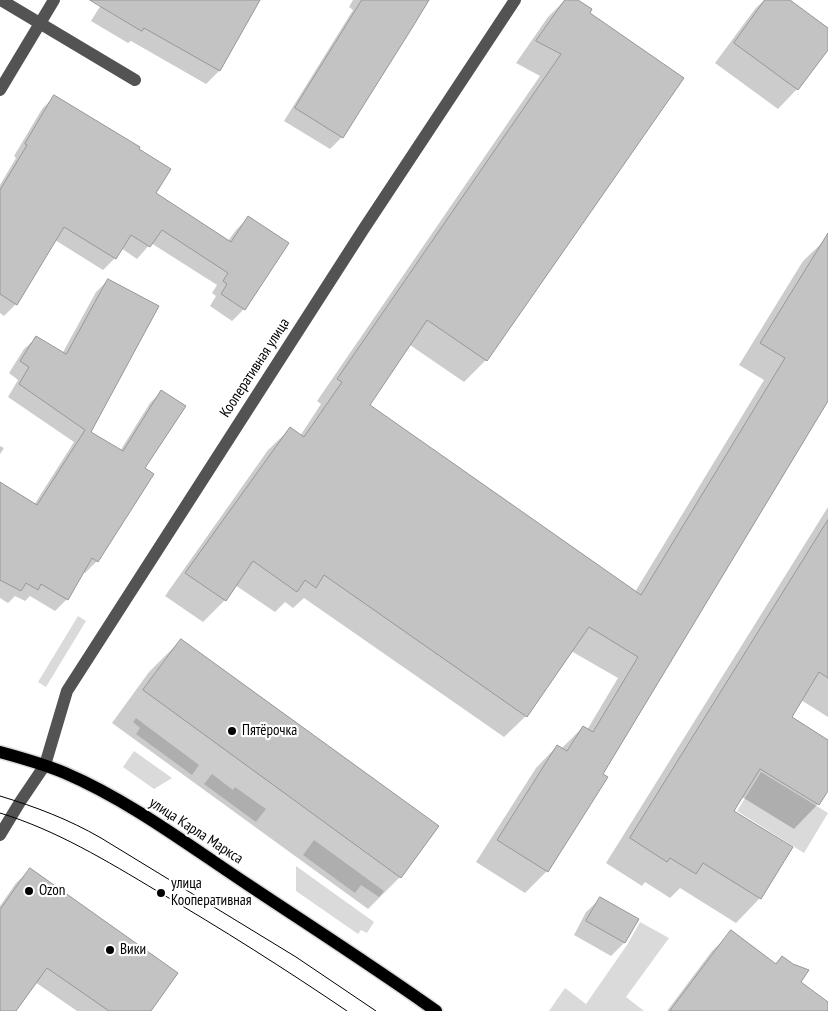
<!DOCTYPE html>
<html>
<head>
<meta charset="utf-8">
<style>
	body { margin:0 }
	canvas { display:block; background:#fff }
</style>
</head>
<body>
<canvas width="828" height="1011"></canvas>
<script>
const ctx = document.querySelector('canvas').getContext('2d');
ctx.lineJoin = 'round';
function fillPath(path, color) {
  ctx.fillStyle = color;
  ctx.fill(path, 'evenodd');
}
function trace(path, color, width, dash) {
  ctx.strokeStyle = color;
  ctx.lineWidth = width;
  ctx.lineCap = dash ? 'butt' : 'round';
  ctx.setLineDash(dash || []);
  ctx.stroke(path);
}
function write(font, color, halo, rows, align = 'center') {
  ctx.font = font + ' "PT Sans Narrow",sans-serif';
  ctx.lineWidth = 4.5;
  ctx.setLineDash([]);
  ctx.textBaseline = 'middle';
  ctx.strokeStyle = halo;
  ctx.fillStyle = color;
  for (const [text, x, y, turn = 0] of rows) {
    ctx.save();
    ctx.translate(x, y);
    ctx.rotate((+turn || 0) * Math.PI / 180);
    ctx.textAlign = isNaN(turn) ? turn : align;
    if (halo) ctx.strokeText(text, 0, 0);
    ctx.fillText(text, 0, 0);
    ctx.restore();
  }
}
fillPath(new Path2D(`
	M78 616 86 621 46 687 38 682Z
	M136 718 199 765 192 775 136 734 140 728 133 722Z
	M134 751 172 778 154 789 123 767Z
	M761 772 828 813 804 853 737 811Z
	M212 774 233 790 235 787 266 809 256 822 204 784Z
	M314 840 384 891 379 897 361 885 355 893 303 855Z
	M296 866 374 922 367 933 361 930 358 934 296 891Z
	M640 922 669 938 626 997 644 1011H549L565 988 586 1004 627 945Z`), '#dadada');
fillPath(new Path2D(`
	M104 0H198L244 26 219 71 206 84 131 41 128 43 91 21Z
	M353 0H427L342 137 330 149 284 121 353 10 349 7Z
	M565 0H576L588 13 682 78 486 360 464 382 410 345 368 406 635 592 764 380 739 365 803 261 825 240 828 242V398L602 775 547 871 525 893 476 862 536 768 557 746 561 749 583 727 587 730 618 678 571 651 526 716 504 737 304 598 293 608 285 602 275 612 235 585 225 600 203 622 165 596 268 450 290 429 300 436 321 404 317 401 540 76 516 63 548 17Z
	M764 0H788L828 29V47L797 89 778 109 715 63 755 9Z
	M54 97 154 193 228 241 236 230 248 218 244 309 232 321 210 306 216 296 212 293 217 285 151 243 137 259 121 248 115 258 103 270 55 240 16 304 4 316 0 313V185L16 158 14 156 42 109Z
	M108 280 89 433 120 451 150 403 162 391 143 469 97 561 85 573 83 572 67 599 55 611 30 596 25 601 15 596 8 603 0 598V484L34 505 74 442 8 397 18 380 9 373 24 349 36 338 62 354 96 292Z
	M0 446 4 448 0 454Z
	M828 507V717L801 700 790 717 828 741V789L818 804 794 829 742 797 733 811 760 898 736 923 680 888 670 898 645 882 642 886 606 863Z
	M181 640 437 827 400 877 368 909 112 723 149 672Z
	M30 870 150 1011H77L35 982 15 1011H0V906L16 883Z
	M600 899 637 920 624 943 611 956 574 935 586 912Z
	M732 932 775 964 782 957 799 982 828 1004V1011H667L712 951Z`), '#0003');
const building = new Path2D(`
	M90 0H260L220 71 144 28 142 31Z
	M362 0H429L412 28 343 138 295 108Z
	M565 0H578L592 9 590 13 684 78 487 361 427 320 370 405 641 595 785 358 760 343 828 233V401L603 774 608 777 548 872 497 840 557 745 567 751 583 726 593 732 638 657 589 627 527 717 324 575 316 588 305 580 297 592 253 561 226 601 185 573 290 427 304 437 342 382 337 379 561 54 536 41Z
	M765 0H790L828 28V50L798 90 734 43Z
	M54 95 140 147 139 149 171 169 156 193 231 242 248 216 289 243 245 310 221 294 227 284 223 281 228 273 162 230 150 247 131 235 116 259 64 227 17 305 0 294V190L27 145 25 144Z
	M108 279 159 306 91 432 123 451 161 390 186 406 145 468 154 474 98 562 92 558 68 600 41 584 38 590 26 583 21 591 0 580V482L37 505 85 430 19 384 29 367 20 361 36 336 66 354Z
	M828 520V678L819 672 792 717 828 740V791L819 805 760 769 734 811 793 847 761 899 703 863 696 874 670 858 667 862 630 838Z
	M181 639 439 826 401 878 143 690Z
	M30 868 178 973 151 1011H109L47 968 16 1011H0V910Z
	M600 897 639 919 625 943 586 921Z
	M731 930 776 964 782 956 793 964 809 970 801 982 828 1002V1011H670Z`);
fillPath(building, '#c3c3c3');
trace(building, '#979797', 1);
const major = new Path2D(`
	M0 752C22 758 44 764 65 773 130 801 188 845 247 884 310 926 374 967 436 1011`);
trace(major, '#dbdbdb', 15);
trace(new Path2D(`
	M1 0 135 80
	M0 90 54 0
	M0 835 20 802 45 765 67 691 363 230 515 0`), '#535353', 12);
trace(major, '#000', 12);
trace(new Path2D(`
	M0 796C36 807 68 819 101 838L296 957 376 1011
	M0 813C56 830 107 861 157 891 222 929 285 969 347 1011`), '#000', 1);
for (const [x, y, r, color] of [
	[232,731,5,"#000"],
	[29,891,5,"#000"],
	[161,893,5,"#000"],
	[110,950,5,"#000"]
]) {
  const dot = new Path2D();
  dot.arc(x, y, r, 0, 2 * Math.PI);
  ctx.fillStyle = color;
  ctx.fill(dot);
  trace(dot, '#fff', 2);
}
write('15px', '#000', '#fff', [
	["Кооперативная улица",255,368,-57],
	["улица Карла Маркса",196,831,33]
]);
write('15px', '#000', '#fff', [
	["Пятёрочка",242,731],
	["улица",171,884],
	["Кооперативная",171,901],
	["Ozon",39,891],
	["Вики",120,950]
], 'left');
</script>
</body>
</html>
